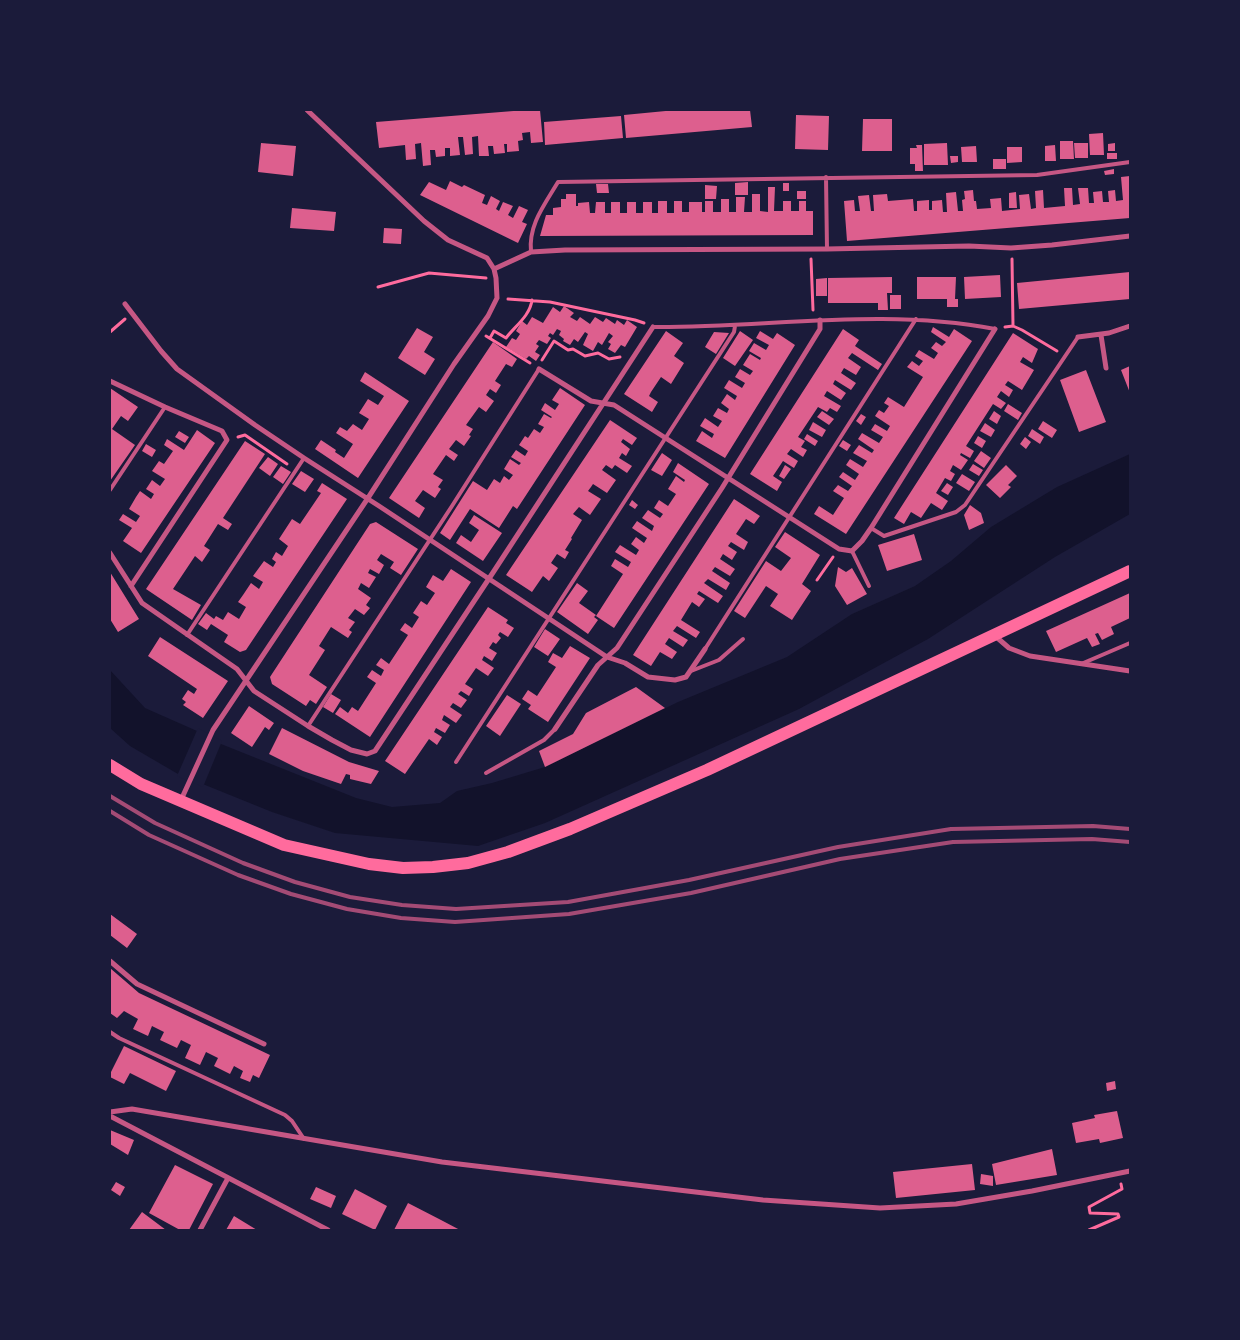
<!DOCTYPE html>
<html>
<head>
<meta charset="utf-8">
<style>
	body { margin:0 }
	#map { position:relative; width:1240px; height:1340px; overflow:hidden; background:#1b1b3a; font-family:"Archivo Narrow",sans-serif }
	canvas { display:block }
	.frame { position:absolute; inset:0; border:111px solid #1b1b3a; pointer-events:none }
</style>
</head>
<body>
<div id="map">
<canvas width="1240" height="1340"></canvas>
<div class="frame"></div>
</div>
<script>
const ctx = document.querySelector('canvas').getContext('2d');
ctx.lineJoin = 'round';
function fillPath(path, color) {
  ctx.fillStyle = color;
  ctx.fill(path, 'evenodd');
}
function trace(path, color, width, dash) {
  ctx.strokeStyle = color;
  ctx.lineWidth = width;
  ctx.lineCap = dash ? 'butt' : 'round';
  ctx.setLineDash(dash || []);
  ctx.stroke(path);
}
fillPath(new Path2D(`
	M1130 454V514L1055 557 928 639 799 709 545 823 478 846 335 833 272 812 178 774 130 746 110 728V670L145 708 197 731 221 744 356 798 392 807 440 803 457 791 492 783 545 767 678 702 787 657 852 614 915 586 951 561 991 527 1057 487Z`), '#12122b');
fillPath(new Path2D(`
	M198 728 222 741 203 787 177 776Z`), '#1b1b3a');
fillPath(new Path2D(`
	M526 110H540L543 142 531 143 530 132 522 133 523 140 518 141 519 151 507 152V144H504L505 153 494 154 493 146H488L489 156H479L478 136 472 137 473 154 465 155 463 137H458L460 155 450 156V148H445V156L436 157 435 150H430L431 165 423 166 421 143 415 144 416 159 406 160 405 145 379 148 376 122Z
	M676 110H750L752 127 626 138 624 115Z
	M796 115 829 116 828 150 795 149Z
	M621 116 623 138 545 145 544 122Z
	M863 119H892V151H862Z
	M1103 133 1104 155H1090L1089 134Z
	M1060 141H1073L1074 159H1060Z
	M261 143 296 146 293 176 258 172Z
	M947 143 948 165H924V144Z
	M1074 143H1088V158H1075Z
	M1115 143V151H1108V144Z
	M916 145H922L923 171H915V164H910V148H917Z
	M1055 145 1056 161H1045V146Z
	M976 146 977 162H962L961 147Z
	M1007 147H1022V162L1007 163Z
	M1107 153H1117V159H1107Z
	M950 156H958V162L951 163Z
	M993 159H1006V169H993Z
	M1114 169V174L1105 175 1104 171Z
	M1130 176V218L847 241 844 201 854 200 855 211H860L858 196 869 195 871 211H874L873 195 887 194 888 201 913 199 914 211H917V201L929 200V210H932V201L942 200 943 212H947L946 193 956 192 958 211H963L962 200 965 199 964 191 973 190 974 201H976L977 209 991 208 990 199 1001 198 1002 211 1020 209 1019 195 1029 194 1031 209 1036 208 1035 191 1043 190 1044 208 1065 206 1064 188H1072L1073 205 1080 204 1078 188H1088L1089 203H1094L1093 192 1102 191 1103 202H1109L1108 191 1115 190 1116 201 1123 200 1121 177Z
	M450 181 462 187 464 185 485 195 482 203 487 205 491 196 500 201 496 209 499 211 503 202 513 206 508 215 513 218 519 206 528 210 522 222 527 224 518 243 420 195 429 182 446 190Z
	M748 182V195H735V183Z
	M783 183H789V191H783Z
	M596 184H608L609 193H597Z
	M705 185 717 186 716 199H705Z
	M768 187H775L774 211H783V201H791V211H799V201H806V211H813V235L540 236 546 215H553V208L561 207V199H566V194H576V206H578V203L589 202 590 213H595L596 202H605V213H611V202H620V213H627V202H636V213H643V202H652V213H658V201H667V213H674V201H682V212H689V202H702V212H705V201H713V212H721V199H729V212H736V197H745L744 212H752V194H760V211L768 212Z
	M797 191H806V199H797Z
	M1016 192 1017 208H1009V193Z
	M292 208 336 212 334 231 290 228Z
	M384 228 402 229 401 244 383 243Z
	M1130 272V299L1019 309 1017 283Z
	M1000 275 1001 297 965 299 964 277Z
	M892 277V293H887L888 310H878V303H828V278Z
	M917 277H956L955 299H958V307H947V299H917Z
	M827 278V296H816V279Z
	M890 295H901V309H890Z
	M564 306 574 313 570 317 577 321 580 317 590 324 595 317 603 322 606 318 615 324 617 320 624 325 627 320 637 327 625 347 621 345 615 353 608 349 611 344 608 342 613 336 609 333 602 345 598 342 593 351 583 345 588 334 585 332 578 342 574 339 570 345 563 341 564 339 559 335 561 331 557 329 553 335 550 333 548 336 551 338 547 344 539 340 536 344 539 346 535 352 540 355 536 361 529 356 526 359 506 347 512 338 516 340 520 334 516 331 522 321 527 325 532 317 543 323 553 307 560 312Z
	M933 327 949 337 954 329 972 341 846 534 814 514 819 506 833 515 844 498 833 491 838 485 848 491 852 486 839 477 843 472 855 480 859 474 846 465 850 459 863 467 867 461 853 453 859 445 872 453 874 450 858 439 862 433 879 443 883 437 871 430 875 424 887 431 890 426 875 416 879 410 884 413 889 406 884 403 888 397 904 407 923 377 907 367 912 361 919 366 923 361 915 356 919 350 934 359 938 353 931 348 936 342 942 346 946 342 931 332Z
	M417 328 433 337 424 352 435 359 425 375 398 358Z
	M843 329 859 340 855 346 882 364 878 370 852 353 848 358 861 367 856 375 844 368 841 373 856 383 851 390 835 380 833 384 846 393 841 400 827 391 824 396 841 406 837 412 830 408 827 412 818 407 798 437 805 441 801 447 807 450 803 457 791 449 787 454 798 461 794 468 783 461 773 476 782 482 777 491 750 474Z
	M666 331 683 343 674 356 684 363 671 384 661 377 651 392 649 396 658 402 652 412 624 394Z
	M740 331 753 340 735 366 723 358Z
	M760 331 773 339 777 333 795 345 725 458 696 441 702 431 712 438 714 434 700 426 705 418 718 427 722 421 713 416 718 408 727 413 729 409 721 403 727 394 735 400 737 396 724 388 729 380 742 388 745 383 735 377 740 369 750 375 753 371 743 365 750 354 760 360 761 358 749 351 754 343 766 350 769 345 756 338Z
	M714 332 729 333 716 354 705 347Z
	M1013 333 1038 349 1032 363 1023 357 1020 362 1034 370 1022 390 1008 381 1005 385 1013 390 1009 397 1001 391 997 397 1006 403 1001 409 993 404 966 446 974 451 970 458 961 453 960 455 968 460 961 470 953 465 950 471 955 474 951 481 945 478 936 493 948 501 942 510 931 503 921 518 911 512 904 524 894 518Z
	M493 342 517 359 512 367 506 364 495 381 501 385 496 393 490 389 486 395 494 401 486 412 479 407 466 425 473 429 469 435 471 436 464 446 456 440 449 449 458 455 454 461 446 455 433 474 443 480 438 487 441 489 435 498 423 490 415 501 425 508 419 518 389 498Z
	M1130 366V393L1121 370Z
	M1086 370 1106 422 1079 432 1060 380Z
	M365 372 409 401 358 478 315 449 321 440 336 450 335 452 344 458 353 444 336 433 340 427 347 431 353 424 362 430 369 419 359 413 368 399 378 405 384 396 360 381Z
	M110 388 138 407 128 421 121 416 112 429 135 445 110 481Z
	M560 388 585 405 517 509 513 506 499 528 470 509 450 540 440 533 473 481 487 490 494 479 500 483 504 476 509 480 513 475 504 469 510 459 519 465 521 463 511 457 516 450 525 456 528 451 519 445 525 436 528 438 534 429 540 433 544 427 538 424 544 414 551 418 552 417 541 410 545 403 555 410 559 404 552 400Z
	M1008 404 1022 413 1018 420 1004 411Z
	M822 411 834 419 829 425 817 417Z
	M994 411 1001 416 997 424 989 419Z
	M861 414 866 417 861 425 856 421Z
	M610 420 637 438 632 445 623 439 621 442 630 449 626 456 622 453 619 458 632 466 627 473 615 465 612 469 606 465 602 470 616 480 607 493 593 484 591 487 588 491 601 499 590 515 579 507 573 514 582 520 571 538 572 539 565 550 569 552 565 559 557 554 551 563 558 568 549 581 543 576 532 592 506 575Z
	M1043 421 1057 430 1052 438 1038 429Z
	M813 422 826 430 822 437 809 430Z
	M985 423 995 430 991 437 980 431Z
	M1032 429 1044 437 1040 444 1028 436Z
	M197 430 215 443 141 553 123 541 132 528 119 520 123 514 136 522 140 516 129 509 136 497 140 491 151 499 154 494 146 489 152 480 160 486 165 479 152 471 159 461 164 464 173 451 164 445 167 439 184 450Z
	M179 431 189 437 185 443 175 437Z
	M807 434 818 441 815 446 804 439Z
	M978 436 986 441 982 448 974 443Z
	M1025 437 1031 442 1026 449 1020 444Z
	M843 440 851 445 847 451 839 446Z
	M245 441 265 454 223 518 232 524 228 530 218 524 204 546 210 550 202 562 195 556 173 589 201 605 192 620 146 589Z
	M146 444 156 450 152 457 142 451Z
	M981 451 991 458 984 468 974 461Z
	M662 453 672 460 662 476 651 470Z
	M268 457 278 464 270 476 259 468Z
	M678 463 709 484 614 628 596 616 623 574 611 566 615 559 628 567 631 562 615 552 620 545 636 555 639 550 631 544 636 537 644 543 647 538 632 528 637 521 652 531 654 526 642 518 648 510 660 518 663 514 654 508 659 500 668 506 676 494 668 489 676 476 684 482 685 480 673 472Z
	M973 464 983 470 979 476 969 470Z
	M785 465 791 469 784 479 779 476Z
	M1006 465 1017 476 1008 485 1011 487 1000 498 986 485Z
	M281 466 291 472 283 484 273 477Z
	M301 471 314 479 305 492 292 484Z
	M962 474 975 482 969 491 956 483Z
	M322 483 347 499 246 650 240 652 224 642 228 635 211 624 207 630 198 624 206 613 214 619 216 616 223 620 228 612 239 619 246 607 238 602 243 595 251 583 259 589 263 582 253 576 264 561 273 567 276 562 272 559 276 552 282 556 288 546 279 539 292 519 300 524 321 493 317 491Z
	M947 483 953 487 948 495 941 491Z
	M734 499 760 516 754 524 746 519 736 534 748 542 744 550 731 542 728 546 737 552 732 560 723 554 720 559 735 569 730 576 715 567 712 571 730 583 726 590 708 579 704 583 723 596 718 603 699 591 697 594 705 599 699 607 692 602 681 620 700 632 696 638 677 626 673 631 688 640 683 647 669 638 665 644 677 652 672 659 660 652 651 666 633 655Z
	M632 500 638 505 635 509 629 505Z
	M970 505 981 513 984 523 969 530 964 515Z
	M474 515 502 533 483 561 456 543 461 535 471 542 479 530 469 523Z
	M376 522 418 549 401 575 390 568 394 562 381 554 377 560 384 565 379 574 370 569 368 573 376 577 369 588 361 583 358 589 371 598 366 605 370 608 364 615 355 609 348 618 355 622 349 630 352 632 348 638 331 627 319 646 325 650 309 675 327 687 316 704 310 700 306 706 272 684 270 677 370 524Z
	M785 532 820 555 802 584 811 591 792 620 770 606 778 594 766 586 745 618 734 611 766 561 781 571 791 558 775 547Z
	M914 534 922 560 887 571 878 545Z
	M838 567 846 572 852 568 867 594 847 605 835 586Z
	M451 569 471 582 370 737 335 714 340 707 348 713 352 707 358 711 376 683 367 677 372 670 381 676 384 670 376 665 381 658 389 664 408 635 400 630 405 623 412 628 419 617 413 613 421 601 427 605 435 593 426 587 433 575 443 581Z
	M110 572 139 619 118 632 110 619Z
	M577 583 588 591 579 603 596 615 594 617 598 620 588 634 557 612Z
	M1130 593V618L1111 627 1114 634 1102 640 1098 633 1095 634 1100 644 1092 647 1087 638 1056 652 1046 631Z
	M488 607 508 620 506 623 514 628 508 637 500 632 498 635 501 638 496 644 493 642 489 648 497 653 492 661 484 656 482 660 494 668 488 676 476 668 465 684 473 689 469 696 461 691 458 694 467 700 461 708 453 703 450 707 462 715 456 723 444 715 442 720 450 725 445 733 436 728 434 732 442 737 437 745 429 739 405 774 385 761Z
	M545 629 560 639 548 656 534 647Z
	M160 637 228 681 203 718 183 705 186 702 182 699 188 690 194 694 197 689 148 656Z
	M570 646 590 658 548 722 528 709 531 705 522 699 528 690 537 696 556 667 548 662 553 653 562 658Z
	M636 687 665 708 545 767 539 751 573 734 586 713Z
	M331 694 341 700 333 713 323 707Z
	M507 695 521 704 500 736 486 726Z
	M249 706 274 723 269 730 265 727 252 747 231 733Z
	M282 728 349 762 379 771 371 784 350 779V775L346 774 341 784 303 771 269 754Z
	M110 914 137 934 127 948 110 935Z
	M110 968 139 993 270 1055 259 1078 253 1075 250 1082 240 1078 243 1071 234 1066 230 1074 214 1066 218 1058 206 1052 200 1065 185 1058 191 1045 181 1040 177 1048 160 1040 164 1032 152 1026 148 1036 133 1029 138 1019 124 1011 117 1018 110 1013Z
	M124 1046 176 1071 166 1091 130 1073 124 1084 110 1077V1074Z
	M1115 1081 1116 1089 1107 1091 1106 1083Z
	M1117 1111 1123 1138 1100 1143 1099 1139 1076 1143 1072 1123 1095 1118 1094 1115Z
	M110 1130 134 1140 128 1155 110 1144Z
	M1052 1149 1057 1175 996 1185 992 1164Z
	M972 1164 975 1190 896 1198 893 1172Z
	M175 1165 213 1184 189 1230H180L149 1213Z
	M981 1174 993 1176V1186L980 1184Z
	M116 1182 125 1187 120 1196 111 1190Z
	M316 1187 336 1196 331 1208 310 1199Z
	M355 1189 387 1206 375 1230 342 1214Z
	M408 1203 441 1220 460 1230H394Z
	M142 1212 166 1230H129Z
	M234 1216 257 1230H226Z`), '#dd5f8e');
trace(new Path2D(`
	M811 259 813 310
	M1012 259 1013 326
	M378 287 429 273 486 278
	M508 299 550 302 635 320 644 323
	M1005 327 1013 326 1022 330 1057 351
	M110 332 125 319
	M486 336 530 363
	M490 338 494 331 506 338C515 326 530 316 532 300
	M542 360 554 341 568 350 573 349 585 356 598 353 609 359 620 357
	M238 437 245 435 287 464
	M817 580 833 557
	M1089 1230 1119 1217 1118 1214 1090 1213 1089 1207 1122 1189 1121 1184`), '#ff6b9d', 3);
trace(new Path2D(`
	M826 177 827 249
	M531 252C528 225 545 204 558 182L1037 175 1130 162
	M653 327C767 328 881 307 995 329
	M110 490 165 407
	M871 528 884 536 956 512 965 505 1078 337
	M852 551 869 586
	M187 635 304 458
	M705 649 916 319
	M1081 664 1130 643
	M691 671 719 660 743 639
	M308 726 452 506 539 369
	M456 762 734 332 735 326
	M486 773 544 740 555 729
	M110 1032 119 1038 285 1115 292 1121 304 1139`), '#c65784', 4);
trace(new Path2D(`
	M494 269 531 252 565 250 827 249 969 246 1011 248 1052 245 1130 236
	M125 304 161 351 177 369 255 425 304 458 379 506 607 657 625 663 648 677 675 680 686 677 705 649
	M1101 335 1106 368
	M1078 337 1109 333 1130 326
	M539 369 591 401 614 405 839 549 852 551 862 541 871 528 995 329
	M110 381 165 407 222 431 227 440 131 586
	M110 553 142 603 237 669 254 691 308 726 332 740 351 750 367 754 375 751 494 571 653 327
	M994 635 1009 648 1030 656 1130 671
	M555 729 598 665 617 648 722 488 820 329V320
	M181 800 213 730 368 498 454 364 488 316 497 298 496 278 494 269 487 258 448 240 424 221 307 110
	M110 961 137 984 264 1044
	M110 1112 132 1109 442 1162 763 1200 880 1208 956 1204 1032 1191 1130 1171
	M110 1116 328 1230
	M200 1230 228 1178`), '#c65784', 5);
trace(new Path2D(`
	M110 765 141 784 284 845 369 864 403 868 433 867 468 863 508 852 570 829 707 770 1130 571`), '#ff6b9d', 12);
trace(new Path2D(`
	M110 796 155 823 243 863 295 882 350 897 402 905 456 909 568 902 689 880 838 847 951 829 1093 826 1130 829
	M110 811 149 835 238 875 291 894 347 909 401 918 455 922 569 914 691 893 840 859 953 842 1092 839 1130 842`), '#a44b75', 4);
</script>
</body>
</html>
